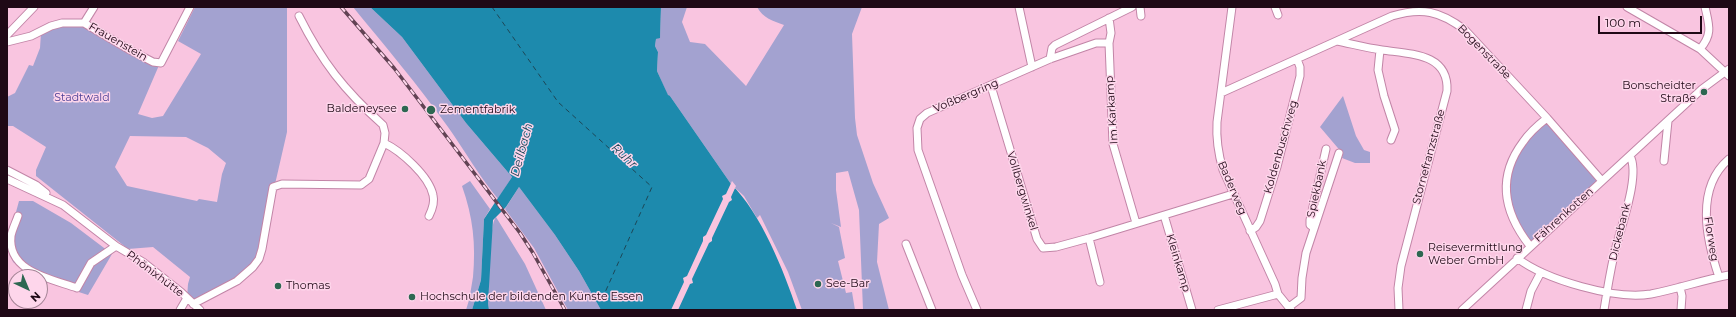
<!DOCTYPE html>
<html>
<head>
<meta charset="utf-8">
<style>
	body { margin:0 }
	#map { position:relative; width:1736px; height:317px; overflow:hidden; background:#f9c5e0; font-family:Montserrat,sans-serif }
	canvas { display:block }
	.frame { position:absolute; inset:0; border:8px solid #1f0916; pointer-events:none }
	.north { position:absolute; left:8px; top:269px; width:40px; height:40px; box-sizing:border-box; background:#fed6eb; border:1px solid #a58496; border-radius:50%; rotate:136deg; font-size:11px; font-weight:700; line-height:16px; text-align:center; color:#1f0916 }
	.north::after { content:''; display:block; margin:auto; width:14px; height:18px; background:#2d6751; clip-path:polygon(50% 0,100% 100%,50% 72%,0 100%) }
	.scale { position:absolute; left:1598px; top:16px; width:104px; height:18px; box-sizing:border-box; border:2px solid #1f0916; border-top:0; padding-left:5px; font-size:12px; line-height:14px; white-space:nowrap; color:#1f0916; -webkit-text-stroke:3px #fed6eb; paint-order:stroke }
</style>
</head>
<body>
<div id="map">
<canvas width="1736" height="317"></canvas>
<div class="frame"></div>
<div class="north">N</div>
<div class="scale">100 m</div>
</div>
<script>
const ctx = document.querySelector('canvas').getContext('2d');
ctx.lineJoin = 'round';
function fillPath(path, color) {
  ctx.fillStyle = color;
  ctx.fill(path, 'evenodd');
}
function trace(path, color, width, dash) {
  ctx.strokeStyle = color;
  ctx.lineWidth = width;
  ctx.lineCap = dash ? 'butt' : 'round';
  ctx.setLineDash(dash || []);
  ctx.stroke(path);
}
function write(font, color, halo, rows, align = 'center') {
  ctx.font = font + ' Montserrat,sans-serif';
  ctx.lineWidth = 3;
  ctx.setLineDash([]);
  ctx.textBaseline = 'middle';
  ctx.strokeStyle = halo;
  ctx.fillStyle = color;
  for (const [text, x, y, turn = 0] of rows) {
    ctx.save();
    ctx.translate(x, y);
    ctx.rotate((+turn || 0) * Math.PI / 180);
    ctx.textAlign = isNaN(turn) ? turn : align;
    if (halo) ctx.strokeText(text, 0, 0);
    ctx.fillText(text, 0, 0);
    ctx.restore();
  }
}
fillPath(new Path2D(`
	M195 7H287V132L273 193 263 248 247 272 193 303 187 298 188 284 190 277 153 247 128 249 36 176V170L46 147 13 126H7V97L15 93 29 65 33 66 40 48 41 33 51 27 84 24 160 63 138 114 152 118 163 116 201 54 178 41ZM130 136 186 137 208 148 226 163 222 174 217 202 199 199 197 201 127 186 115 167Z
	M353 7H370L402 37 466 123 512 177 498 199C479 176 465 151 448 127 418 85 385 46 353 7Z
	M661 7H687L682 22 690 42 705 44 746 86 784 25C773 21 763 18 757 7H862L852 34 855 118 857 135 873 183 889 218 879 224 877 262 889 310H863L859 210 848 171 836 173V190L841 227 831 223 839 227 845 258 838 261 846 293 852 292 855 310H802L788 272 760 215 757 218 744 196 731 184 670 96H668L657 71 658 52 655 46 656 39 660 37Z
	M1343 96 1356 136 1364 150 1370 152V163H1355L1342 158 1343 154 1320 127Z
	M1547 118 1602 181 1530 246 1518 230 1507 187 1510 169 1522 142Z
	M470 181 490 209 484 219 481 280 472 310H466C470 299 471 288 473 277 476 244 473 217 462 186Z
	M519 187 555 235 579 271 601 310H568L534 248 505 209Z
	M19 201H33L71 223 112 254 88 295 54 284 40 277 32 276 13 262 7 245Z
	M496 217 525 264 546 310H489L488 303C489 288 489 224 496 217Z`), '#a3a2d0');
fillPath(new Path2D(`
	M370 7H661L660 38 656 39 655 46 658 52 657 71 668 95 670 96 731 184C761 213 784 271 797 310H601L579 271 555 235 519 187 506 207 493 220 488 303 489 310H472L481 280 484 219 512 177 466 123 402 37Z`), '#1d8aad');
fillPath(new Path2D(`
	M732 181 736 186 731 197 732 200 729 202 712 238V241L709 243 692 279 693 283 690 284 678 310H671L684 282 683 278 687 276 703 241V237L706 235 723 199 722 196 726 194Z`), '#f9c5e0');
trace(new Path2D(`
	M492 7 558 102 652 187 603 297`), '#1c4757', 1, [5, 4]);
const minor = new Path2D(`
	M1019 7 1032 67
	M1140 7 1141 16
	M1232 7 1217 122C1216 139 1218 153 1223 170L1275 284 1278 294 1291 310
	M1275 7 1278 15
	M1627 7 1700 49
	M1705 7C1709 25 1713 34 1700 49L1729 76
	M84 23 94 7
	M7 35 34 7
	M1337 41C1352 44 1367 48 1382 50 1410 54 1449 53 1447 91L1401 266 1398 288 1399 310
	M7 42 31 36 51 26 62 23H84L130 50 153 62 161 63 190 7
	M1109 43 1111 33 1109 18
	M1380 50 1378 70 1384 96 1395 130 1391 140
	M1050 59 1052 48 1055 45 1132 7
	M991 86 1037 239 1043 248 1056 247 1089 238 1233 194
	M1221 93 1392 16C1422 7 1440 11 1465 30L1547 118 1602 181
	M384 143C401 151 429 176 433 195 435 203 432 210 429 216
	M1664 161 1668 121
	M7 170 36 185 46 193
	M7 179 63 205 116 246 143 262 181 292 200 310
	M1164 215 1192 310
	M18 216C16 222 12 230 11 236 7 272 52 279 77 288L91 263 116 246
	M1314 228 1310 225V220L1326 149
	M1250 231 1256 227 1260 221 1277 167 1300 76V67L1297 59
	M1089 238 1100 282
	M906 244 932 310
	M1530 246C1504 213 1496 178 1523 142 1529 133 1538 125 1547 118
	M1517 258C1546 280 1615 300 1651 294 1677 289 1703 280 1729 275
	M1719 277C1706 239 1695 188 1729 159
	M1680 287 1682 296 1681 310
	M193 304 237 281 253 267 259 259 262 249 273 187 282 184 361 185 369 179 384 143 385 133 383 125C344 90 322 62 299 16
	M1289 307 1301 298 1302 278 1306 253 1339 153
	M180 310 187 298
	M977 310 962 275 918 150 917 128 920 119 927 113 1050 59 1096 43H1109L1113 144 1136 223
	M1218 310 1278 294
	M1462 310 1702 89 1729 69
	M1526 310 1531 291 1541 272
	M1604 310C1607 291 1610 273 1614 255 1619 231 1641 176 1630 156`);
trace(minor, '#c285a7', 9);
trace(minor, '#fff', 7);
const rail = new Path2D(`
	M341 7 394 68 520 233 533 253 565 310`);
trace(rail, '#624354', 3.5);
trace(rail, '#fed6eb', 2, [6]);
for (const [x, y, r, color] of [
	[1704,92,4,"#2d6751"],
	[405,109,4,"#2d6751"],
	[431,110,5,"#2d6751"],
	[1420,254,4,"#2d6751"],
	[818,284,4,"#2d6751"],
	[278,286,4,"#2d6751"],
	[412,297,4,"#2d6751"]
]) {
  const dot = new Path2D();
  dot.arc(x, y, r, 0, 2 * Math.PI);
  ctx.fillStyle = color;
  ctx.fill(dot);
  trace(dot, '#fed6eb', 1.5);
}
write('11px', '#1f0916', '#fed6eb', [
	["Frauenstein",118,42,30],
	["Bogenstraße",1484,52,46],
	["Voßbergring",966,96,-23],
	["Im Karkamp",1112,110,-94],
	["Koldenbuschweg",1281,147,-74],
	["Stornefranzstraße",1429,157,-75],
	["Baderweg",1232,188,67],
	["Spiekbank",1317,189,-78],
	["Vollbergwinkel",1022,191,73],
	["Fährenkotten",1564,215,-42],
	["Dickebank",1620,232,-76],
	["Florweg",1711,239,81],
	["Kleinkamp",1178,263,73],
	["Phönixhütte",155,274,37]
]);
write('11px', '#1f0916', '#fed6eb', [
	["Bonscheidter",1696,86,"right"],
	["Straße",1696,99,"right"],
	["Baldeneysee",397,109,"right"],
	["Zementfabrik",440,110],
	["Reisevermittlung",1428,248],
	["Weber GmbH",1428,261],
	["See-Bar",826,284],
	["Thomas",286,286],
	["Hochschule der bildenden Künste Essen",420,297]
], 'left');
write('11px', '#4c4096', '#fed6eb', [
	["Stadtwald",82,98]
]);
write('italic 12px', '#1c4757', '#fed6eb', [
	["Deilbach",522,150,-75],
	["Ruhr",624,156,43]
]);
</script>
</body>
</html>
